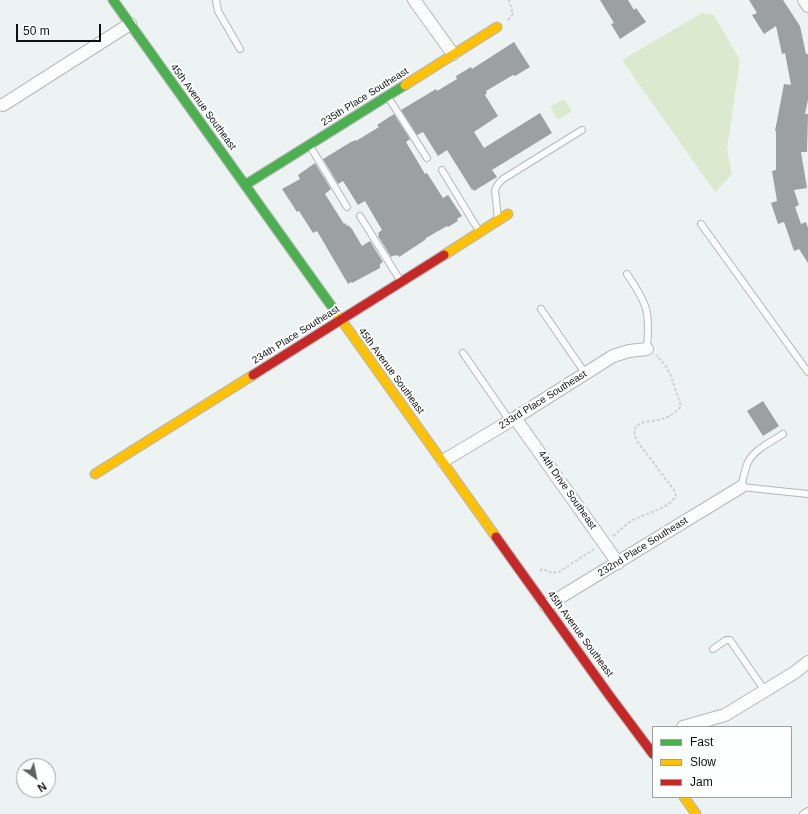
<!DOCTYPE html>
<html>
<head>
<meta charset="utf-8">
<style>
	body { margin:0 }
	#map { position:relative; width:808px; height:814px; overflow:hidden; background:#edf2f2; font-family:Helvetica,sans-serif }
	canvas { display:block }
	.legend { position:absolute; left:652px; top:726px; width:140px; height:72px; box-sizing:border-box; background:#feffff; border:1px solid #9ea0a0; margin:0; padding:5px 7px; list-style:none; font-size:12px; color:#0f1212 }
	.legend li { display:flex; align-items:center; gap:8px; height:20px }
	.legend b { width:20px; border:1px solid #9ea0a0 }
	.north { position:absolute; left:16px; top:758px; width:40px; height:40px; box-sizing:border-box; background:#feffff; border:1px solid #9ea0a0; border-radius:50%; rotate:147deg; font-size:11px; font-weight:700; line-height:16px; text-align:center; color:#0f1212 }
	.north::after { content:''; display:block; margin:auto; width:14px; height:18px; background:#5d6060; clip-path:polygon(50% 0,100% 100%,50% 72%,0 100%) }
	.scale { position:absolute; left:16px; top:24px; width:85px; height:18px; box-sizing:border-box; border:2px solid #0f1212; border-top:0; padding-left:5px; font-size:12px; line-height:14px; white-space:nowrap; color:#0f1212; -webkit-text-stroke:3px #feffff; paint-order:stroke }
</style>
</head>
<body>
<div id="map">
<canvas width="808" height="814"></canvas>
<ul class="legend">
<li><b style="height:5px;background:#4caf50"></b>Fast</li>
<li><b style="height:5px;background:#ffc107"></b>Slow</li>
<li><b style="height:5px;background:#c62828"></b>Jam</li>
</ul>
<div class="north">N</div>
<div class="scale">50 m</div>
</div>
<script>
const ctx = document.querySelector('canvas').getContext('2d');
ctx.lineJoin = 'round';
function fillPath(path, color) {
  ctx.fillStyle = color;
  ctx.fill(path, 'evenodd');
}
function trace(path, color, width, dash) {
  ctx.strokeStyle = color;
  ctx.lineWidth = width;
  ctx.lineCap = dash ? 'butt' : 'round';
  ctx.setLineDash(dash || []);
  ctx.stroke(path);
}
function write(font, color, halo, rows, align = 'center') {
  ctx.font = font + ' Helvetica,sans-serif';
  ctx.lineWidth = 4;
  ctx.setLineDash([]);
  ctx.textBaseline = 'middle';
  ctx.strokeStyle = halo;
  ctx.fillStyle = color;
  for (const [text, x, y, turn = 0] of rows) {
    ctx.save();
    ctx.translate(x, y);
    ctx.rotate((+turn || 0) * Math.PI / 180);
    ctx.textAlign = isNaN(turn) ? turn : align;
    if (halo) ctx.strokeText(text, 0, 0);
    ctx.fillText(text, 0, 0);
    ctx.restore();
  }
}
fillPath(new Path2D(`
	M702 13 714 15 740 60 727 149 732 174 715 192 622 60Z
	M564 99 572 111 558 120 550 107Z`), '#dbeace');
fillPath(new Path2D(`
	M600 0H628L634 10 636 8 646 22 620 39 611 24 614 23Z
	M749 0H783L800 26 806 54H808V100L805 114H808L807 152H801L807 188 794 190 799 205 795 207 801 224 806 222 808 228V263L799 249 794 251 784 222 778 224 771 203 777 201 772 171 776 170V131H775L784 84 791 85 785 53 782 54 776 26 764 34 752 15 757 13Z
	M514 42 530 67 515 76 513 75 486 91 487 93 485 95 498 116 474 132 484 148 540 113 552 133 492 170 497 177 474 191 473 189 472 190 447 150 438 156 423 132 417 135 401 110 436 89 437 91 457 79 456 76 471 67 472 69Z
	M394 114 410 139 406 142 425 174 427 173 443 198 448 195 462 216 457 219 458 221 448 227 447 226 426 238 425 240 399 257 398 255 396 256 395 255 391 257 378 236 379 235 378 233 382 230 365 201 358 205 343 181 338 184 323 159 351 142 356 140V141L379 127 377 125Z
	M315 163 331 189 325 194 344 224 345 223 347 226 348 225 352 229 362 246 370 241 383 262 380 264V268L352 283 351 282 348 284 317 231 313 233 299 211 297 212 282 189 300 179 298 175Z
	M763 401 779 426 763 436 747 411Z`), '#9ca0a0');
const lane = new Path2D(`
	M216 0 218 11 240 49
	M388 97 427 158
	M310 146 347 207
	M442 170 479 231
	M360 216 400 280
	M498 219 495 190 498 184 503 179 582 130
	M701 224 808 372
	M627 274C648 305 650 311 647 349
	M541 309 585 373
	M463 353 510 421
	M783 434C771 442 755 449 748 462 745 469 743 479 741 487L808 494
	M713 649 726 640H730L765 691
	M803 814 808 811`);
const street = new Path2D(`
	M414 0 453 54
	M804 0 808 6
	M3 105 130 24
	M515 418 618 563
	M443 461 515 418 613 356 629 351 647 349
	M546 606 741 487
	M683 727 725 715 794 673 808 662`);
const fast = new Path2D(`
	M113 0 335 311
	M245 185 405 85`);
const slow = new Path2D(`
	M405 85 497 27
	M444 255 508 214
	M335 311 496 537
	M95 474 253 375
	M684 797 696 814`);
const jam = new Path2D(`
	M253 375 444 255
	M496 537 609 695 653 754`);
trace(lane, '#b4b8b8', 8);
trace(street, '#b4b8b8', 14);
trace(fast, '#b4b8b8', 11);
trace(slow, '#b4b8b8', 11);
trace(jam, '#b4b8b8', 11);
trace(new Path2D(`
	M508 20 513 14 509 0
	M613 536C620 530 627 523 635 519 647 513 671 508 676 495L674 490 637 441C627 419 650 423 662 419 669 417 677 412 681 406L670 373 665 365 656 355
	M540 571 542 569 552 573 559 572 594 549`), '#d0d1d1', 2, [3, 2]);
trace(lane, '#fcfdfd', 6);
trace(street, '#fcfdfd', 12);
trace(fast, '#4caf50', 9);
trace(slow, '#ffc107', 9);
trace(jam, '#c62828', 9);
write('10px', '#0f1212', '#feffff', [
	["235th Place Southeast",365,97,-32],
	["45th Avenue Southeast",203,107,54],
	["234th Place Southeast",296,335,-32],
	["45th Avenue Southeast",391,371,54],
	["233rd Place Southeast",543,400,-32],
	["44th Drive Southeast",567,490,55],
	["232nd Place Southeast",643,547,-32],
	["45th Avenue Southeast",580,634,54]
]);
</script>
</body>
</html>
